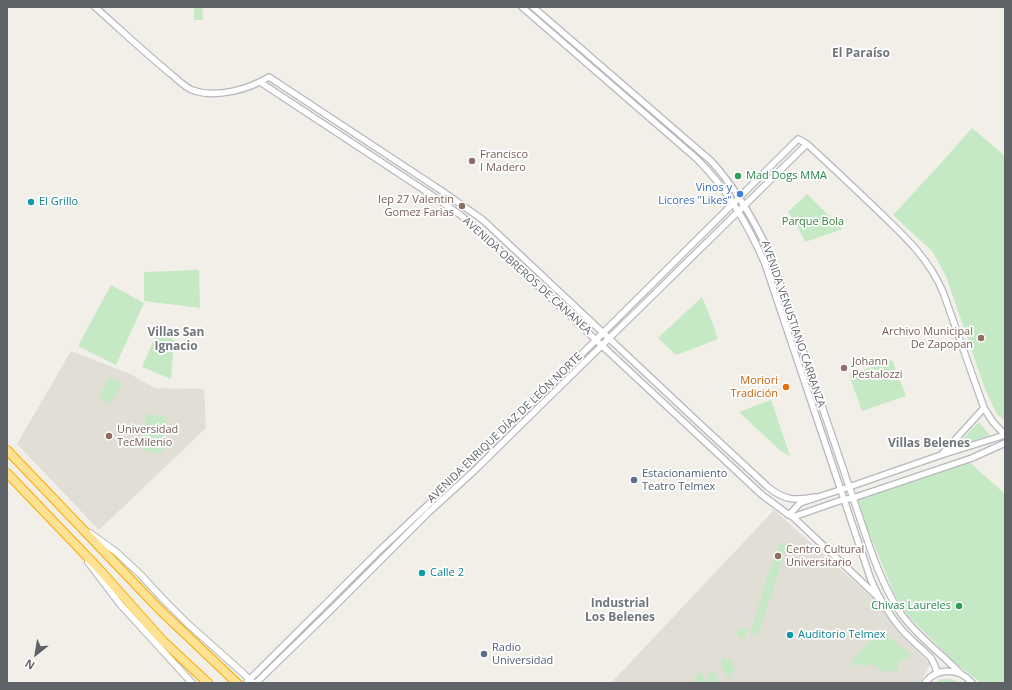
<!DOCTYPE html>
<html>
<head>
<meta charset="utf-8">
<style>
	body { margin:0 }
	#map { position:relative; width:1012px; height:690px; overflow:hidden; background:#f1efe8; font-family:"Open Sans",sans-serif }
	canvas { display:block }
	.frame { position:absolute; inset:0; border:8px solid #5f6368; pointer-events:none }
	.north { position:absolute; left:16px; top:634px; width:40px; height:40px; -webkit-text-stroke:3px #fff; paint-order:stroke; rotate:211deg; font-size:11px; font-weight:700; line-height:16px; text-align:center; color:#5f6368 }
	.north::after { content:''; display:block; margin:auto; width:14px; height:18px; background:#5f6368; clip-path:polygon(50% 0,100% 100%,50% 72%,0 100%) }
</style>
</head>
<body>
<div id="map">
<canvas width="1012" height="690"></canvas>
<div class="frame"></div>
<div class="north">N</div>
</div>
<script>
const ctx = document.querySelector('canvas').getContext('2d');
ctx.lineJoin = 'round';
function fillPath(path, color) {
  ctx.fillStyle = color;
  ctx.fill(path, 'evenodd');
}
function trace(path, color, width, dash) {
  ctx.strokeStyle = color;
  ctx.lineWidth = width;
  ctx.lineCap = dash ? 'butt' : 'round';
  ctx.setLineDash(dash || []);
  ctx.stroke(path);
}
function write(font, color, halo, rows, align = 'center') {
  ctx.font = font + ' "Open Sans",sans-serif';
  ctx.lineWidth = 3.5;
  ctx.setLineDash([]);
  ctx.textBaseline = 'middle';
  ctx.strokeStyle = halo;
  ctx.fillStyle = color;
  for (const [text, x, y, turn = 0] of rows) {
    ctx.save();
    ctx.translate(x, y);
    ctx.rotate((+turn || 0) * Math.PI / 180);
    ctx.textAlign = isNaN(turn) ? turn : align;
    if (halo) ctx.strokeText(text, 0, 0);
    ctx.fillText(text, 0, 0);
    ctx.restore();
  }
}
fillPath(new Path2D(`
	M71 351 128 373 155 388 204 389 206 428 99 530 17 444Z
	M774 510 877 602 893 625 908 642 930 664 920 683H611Z`), '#e1ded6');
fillPath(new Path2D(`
	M194 7H202L203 20H194Z
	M972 128 1005 156V421L997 414 985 389 946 276 932 251 893 215 943 161Z
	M807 194 842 229H843L805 242 801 233 788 212Z
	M199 270 200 308 144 301V272Z
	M111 285 144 303 116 365 78 346Z
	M702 297 711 319 718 339 676 355 658 338Z
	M157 333 174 339 171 379 142 367Z
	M892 360 906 396 862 411 849 375Z
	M110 377 122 383 111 404 99 397Z
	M771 400 790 456 782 452 739 412Z
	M146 414 167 417 162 453 141 450Z
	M979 422 990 435 954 448Z
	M968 461 1005 494V683H981L954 662 908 616 894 593 855 499Z
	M780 543 787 545 759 632 751 635V631L766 581Z
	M747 627 746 637 740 639 736 632Z
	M880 629 898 645 910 653 908 659 903 658 902 661H900L897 671H891L884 672 883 670H881L880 668H877L875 665 873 666 871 664 863 667 859 663 854 667 851 662Z
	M724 657 726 660 729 658 736 670 733 672 732 671 730 672 732 676 729 679 720 665 723 664 721 659Z
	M715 670 717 673 715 675 719 682 717 683H696L694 678 700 671 707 683 709 681 707 676Z
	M942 679H950L961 683H934Z`), '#c5e8c5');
const tertiary = new Path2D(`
	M95 7C120 29 145 53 171 74 178 80 186 89 195 91 218 98 249 89 269 77L442 191 483 220 699 423 768 487C784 500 795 501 815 497
	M522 7 697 159C726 188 749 226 765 264L871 580C879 598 889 615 902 630 911 640 921 648 931 658L935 666 937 673
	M533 7 711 161C737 189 755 222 771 256L871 551C879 573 888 595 902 615 918 637 942 654 961 674
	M260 82 436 198 459 214 476 228 762 495 789 515 793 517 880 599
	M942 454 984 408
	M789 515 800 503 849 487 941 455 1005 435
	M793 517 842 500 853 498 972 458 1005 443
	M246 683 379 551 469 466 798 139 807 144C829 164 850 184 872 205 900 232 928 256 943 292L984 408 993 422 1005 435
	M256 683 330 611 429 512 474 471 807 144
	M925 683C937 667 960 668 972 683`);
const secondary = new Path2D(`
	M90 533 116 552 140 574 163 599 188 624 243 673 253 683
	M88 562 120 604 192 683`);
const motorway = new Path2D(`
	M7 450 159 609 237 683
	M7 473 99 569 163 641 208 683`);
trace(tertiary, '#b5b8bc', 8);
trace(secondary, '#b6babf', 8);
trace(motorway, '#f9ab00', 10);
trace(tertiary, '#fff', 5.5);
trace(secondary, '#fff', 6);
trace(motorway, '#fde293', 8);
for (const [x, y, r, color] of [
	[472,161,4,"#8d6e63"],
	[738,176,4,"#2e9e5b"],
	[740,194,4,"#3f7fe0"],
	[31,202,4,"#0f9aa8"],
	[462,206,4,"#8d6e63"],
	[981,338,4,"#8d6e63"],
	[844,368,4,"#8d6e63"],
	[786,387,4,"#e8710a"],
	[109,436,4,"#8d6e63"],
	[634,480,4,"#5c6f8a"],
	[778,556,4,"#8d6e63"],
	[422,573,4,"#0f9aa8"],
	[959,606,4,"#2e9e5b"],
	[790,635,4,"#0f9aa8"],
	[484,654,4,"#5c6f8a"]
]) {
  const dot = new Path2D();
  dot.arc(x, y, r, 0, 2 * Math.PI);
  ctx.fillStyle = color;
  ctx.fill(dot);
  trace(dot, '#fff', 1.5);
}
write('11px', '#785e54', '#fff', [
	["Francisco",480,155],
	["I Madero",480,168],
	["Iep 27 Valentin",454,200,"right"],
	["Gomez Farias",454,213,"right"],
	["Archivo Municipal",973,332,"right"],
	["De Zapopan",973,345,"right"],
	["Johann",852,362],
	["Pestalozzi",852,375],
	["Universidad",117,430],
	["TecMilenio",117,443],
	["Centro Cultural",786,550],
	["Universitario",786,563]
], 'left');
write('11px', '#27864d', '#fff', [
	["Mad Dogs MMA",746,176],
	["Chivas Laureles",951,606,"right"]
], 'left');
write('11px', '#366cbe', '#fff', [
	["Vinos y",732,188],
	["Licores \"Likes\"",732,201]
], 'right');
write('11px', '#0d838f', '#fff', [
	["El Grillo",39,202],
	["Calle 2",430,573],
	["Auditorio Telmex",798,635]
], 'left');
write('11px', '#348238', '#fff', [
	["Parque Bola",813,222]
]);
write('11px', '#5f6368', '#fff', [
	["AVENIDA OBREROS DE CANANEA",527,276,42],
	["AVENIDA VENUSTIANO CARRANZA",793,324,71],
	["AVENIDA ENRIQUE DÍAZ DE LEÓN NORTE",505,428,-44]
]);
write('11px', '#c56008', '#fff', [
	["Moriori",778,381],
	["Tradición",778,394]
], 'right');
write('11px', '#4e5e75', '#fff', [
	["Estacionamiento",642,474],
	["Teatro Telmex",642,487],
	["Radio",492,648],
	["Universidad",492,661]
], 'left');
write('bold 12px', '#70757a', '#fff', [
	["El Paraíso",861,54],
	["Villas San",176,333],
	["Ignacio",176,347],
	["Villas Belenes",929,444],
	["Industrial",620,604],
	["Los Belenes",620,618]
]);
</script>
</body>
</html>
